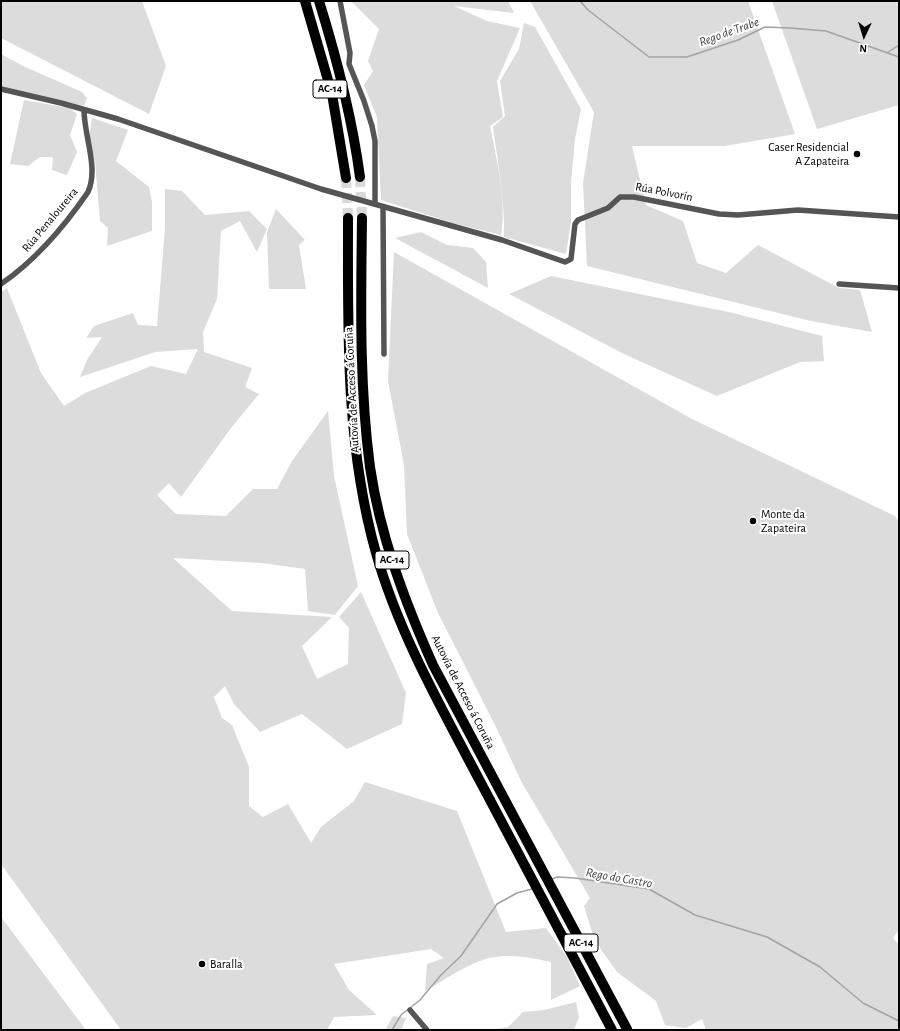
<!DOCTYPE html>
<html>
<head>
<meta charset="utf-8">
<style>
  body { margin:0 }
  #map { position:relative; width:900px; height:1031px; overflow:hidden; background:#fff; font-family:"Alegreya Sans",sans-serif }
  canvas { display:block }
  .frame { position:absolute; inset:0; border:2px solid #000; pointer-events:none }
  .north { position:absolute; left:844px; top:16px; width:40px; height:40px; -webkit-text-stroke:3px #fff; paint-order:stroke; rotate:184deg; font-size:11px; font-weight:700; line-height:16px; text-align:center; color:#000 }
  .north::after { content:''; display:block; margin:auto; width:14px; height:18px; background:#000; clip-path:polygon(50% 0,100% 100%,50% 72%,0 100%) }
</style>
</head>
<body>
<div id="map">
<canvas width="900" height="1031"></canvas>
<div class="frame"></div>
<div class="north">N</div>
</div>
<script>
const ctx = document.querySelector('canvas').getContext('2d');
ctx.lineJoin = 'round';
function paint(path, color) {
  ctx.fillStyle = color;
  ctx.fill(path, 'evenodd');
}
function stroke(path, color, width, dash) {
  ctx.strokeStyle = color;
  ctx.lineWidth = width;
  ctx.lineCap = dash ? 'butt' : 'round';
  ctx.setLineDash(dash || []);
  ctx.stroke(path);
}
function write(font, color, halo, rows, align = 'center') {
  ctx.font = font + ' "Alegreya Sans",sans-serif';
  ctx.lineWidth = 4;
  ctx.setLineDash([]);
  ctx.textBaseline = 'middle';
  ctx.strokeStyle = halo;
  ctx.fillStyle = color;
  for (const [text, x, y, turn = 0] of rows) {
    ctx.save();
    ctx.translate(x, y);
    ctx.rotate((+turn || 0) * Math.PI / 180);
    ctx.textAlign = isNaN(turn) ? turn : align;
    if (halo) ctx.strokeText(text, 0, 0);
    ctx.fillText(text, 0, 0);
    ctx.restore();
  }
}
paint(new Path2D(`
  M1 1H142L166 66 149 114 1 38Z
  M351 1H508L514 13 454 6 487 21 520 28 497 81 503 117 490 126C497 162 507 200 501 235L449 222 381 200 377 117 364 85 373 71 368 61 379 29Z
  M530 1H748L795 134 725 146H632L646 205 683 221 697 263 726 273 758 245 839 288 860 290 872 332 811 321 587 266 583 183 594 112Z
  M772 1H899V105L817 129Z
  M524 23 535 27 581 109 575 139 571 183V222L566 254 504 237C505 200 498 164 493 127L505 116 500 81 519 49Z
  M1 54 23 66 82 92 87 98 84 106 1 87Z
  M24 100 69 108 77 114 70 135 77 152 67 175 52 170 53 157H40L28 166 10 164Z
  M92 118 128 130 116 161 149 187 152 202V231L107 246 108 228 100 221 95 161 89 137Z
  M165 189 182 191 205 215 249 211 267 229 257 252 240 221 221 231 217 299 203 332 204 352 252 368 245 387 259 394 231 428 181 497 169 483 157 495 176 514 226 516 253 489H277L292 461 328 411 334 476 358 586 335 615 308 611 305 569 262 563 173 558 232 611 332 617 302 646 317 679 348 664 349 628 339 617 361 592 406 693 402 724 347 749 302 714 260 732 234 704 225 686 214 697 222 718 232 725 249 767V806L263 817 288 804 311 843 321 827 354 801 365 782 457 811 506 932 546 928 567 957 580 986 551 1000V962C533 958 513 954 495 957 472 960 445 980 425 991L427 964 444 958 431 949 334 964 349 990 377 1015 334 1017 327 1030H121L1 864V292L7 288 41 373 64 406 85 393 151 366 186 374 198 349 155 352 80 377 87 360 102 337 86 338 94 326 133 313 138 325 157 326 165 228Z
  M276 209 305 240 299 245 306 289H269L267 232Z
  M421 232 447 245 473 248 486 262 488 288 395 238Z
  M394 252 692 419 895 516 899 522V930L893 938 899 945V1030H705V1027L702 1019 686 1028 665 1025 656 1001 617 972 602 951 592 932 584 906 590 898 521 781 496 727 438 613 407 534 404 465 388 381Z
  M551 276 733 313 822 336 824 361 800 362 717 396 624 354 509 294Z
  M1 917 86 1030H1Z
  M576 1002 579 1017 574 1030H490L508 1027 523 1012 544 1010Z
  M393 1016 406 1018 401 1030H385Z`), '#dcdcdc');
stroke(new Path2D(`
  M580 1 588 10 649 57H687L738 40 765 27 790 28 826 31 899 57
  M887 53 899 45
  M552 879 557 877 575 878 649 889 695 915 767 937 820 967 863 1003 899 1021
  M392 1030 401 1015 420 1000 441 975 461 956 497 904 517 893 532 889`), '#a3a3a3', 1.5);
stroke(new Path2D(`
  M360 177 362 218
  M346 178 348 218`), '#d9d9d9', 10, [10, 5]);
stroke(new Path2D(`
  M340 1 350 53 349 64 364 101 372 126 375 141V204
  M1 89 61 103 118 119 321 189 502 240 565 262 571 259 575 224 578 220 608 208 620 197H634L719 214 738 215 798 210 899 217
  M383 207 384 354
  M1 284C36 260 64 227 88 192 99 168 84 136 84 110
  M839 284 899 288
  M410 1010 427 1030`), '#555', 5.5);
stroke(new Path2D(`
  M305 1 332 94 346 178
  M319 1C337 59 352 117 360 177
  M348 218C348 331 345 443 376 553 399 634 442 709 481 783 525 865 568 948 612 1030
  M362 218C361 301 359 384 370 467 380 536 405 602 433 665L627 1029`), '#000', 10);
for (const [x, y, r, color] of [
  [857,154,4,"#000"],
  [753,521,4,"#000"],
  [202,964,4,"#000"]
]) {
  const dot = new Path2D();
  dot.arc(x, y, r, 0, 2 * Math.PI);
  ctx.fillStyle = color;
  ctx.fill(dot);
  stroke(dot, '#fff', 1.5);
}
for (const [x, y, w] of [
  [330,89,34],
  [392,560,34],
  [581,943,34]
]) {
  const box = new Path2D();
  box.roundRect(x - w / 2, y - 9, w, 18, 3);
  ctx.fillStyle = '#fff';
  ctx.fill(box);
  stroke(box, '#000', 1);
}
write('bold 11px', '#000', null, [
  ["AC-14",330,89],
  ["AC-14",392,560],
  ["AC-14",581,943]
]);
write('12px', '#000', '#fff', [
  ["Caser Residencial",849,147,"right"],
  ["A Zapateira",849,161,"right"],
  ["Monte da",761,514],
  ["Zapateira",761,528],
  ["Baralla",210,964]
], 'left');
write('12px', '#000', '#fff', [
  ["Rúa Polvorín",664,192,11],
  ["Rúa Penaloureira",50,220,-50],
  ["Autovía de Acceso á Coruña",352,390,-93],
  ["Autovía de Acceso á Coruña",463,692,63]
]);
write('italic 13px', '#444', '#fff', [
  ["Rego de Trabe",729,32,-20],
  ["Rego do Castro",619,878,10]
]);
</script>
</body>
</html>
